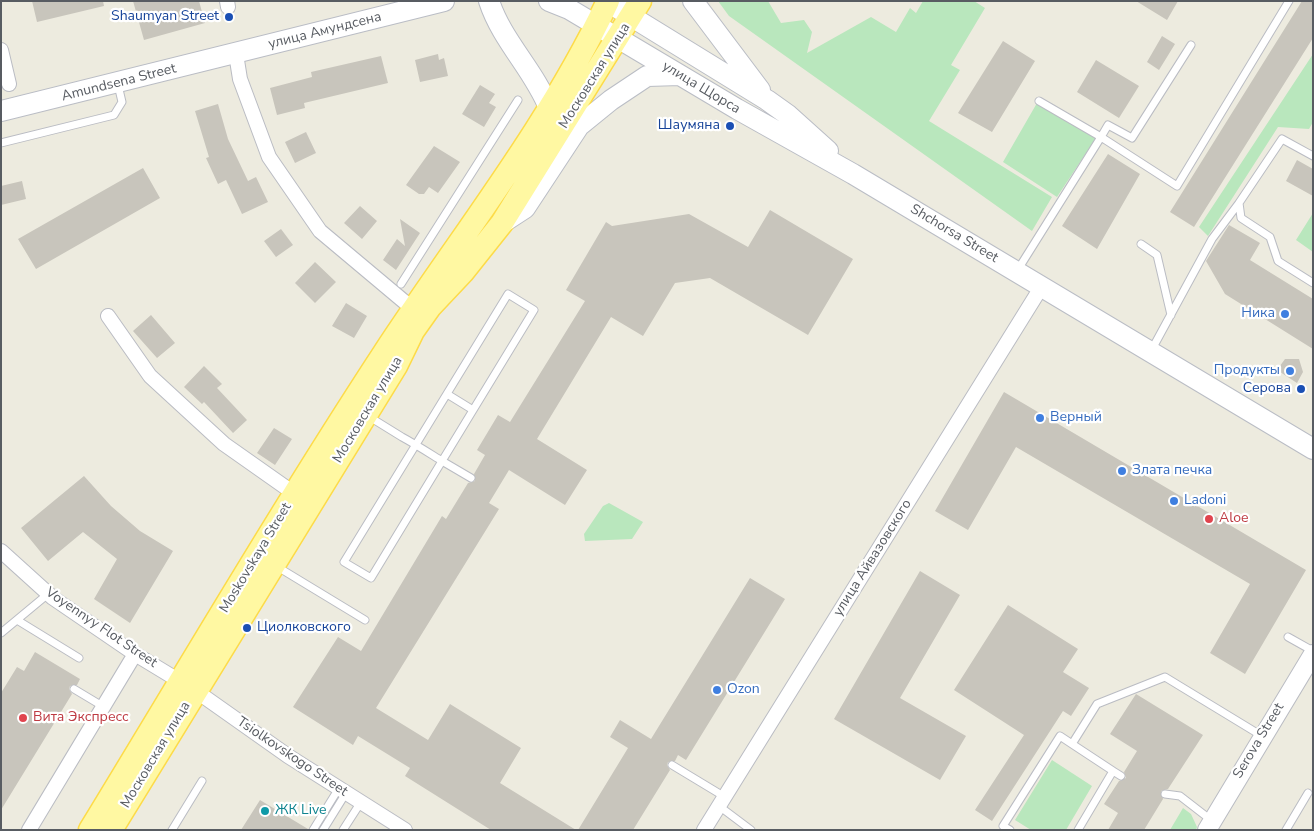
<!DOCTYPE html>
<html>
<head>
<meta charset="utf-8">
<style>
  body { margin:0 }
  #map { position:relative; width:1314px; height:831px; overflow:hidden; background:#edebdf; font-family:"Nunito Sans",sans-serif }
  canvas { display:block }
  .frame { position:absolute; inset:0; border:2px solid #585c62; pointer-events:none }
</style>
</head>
<body>
<div id="map">
<canvas width="1314" height="831"></canvas>
<div class="frame"></div>
</div>
<script>
const ctx = document.querySelector('canvas').getContext('2d');
ctx.lineJoin = 'round';
function paint(path, color) {
  ctx.fillStyle = color;
  ctx.fill(path, 'evenodd');
}
function stroke(path, color, width, dash) {
  ctx.strokeStyle = color;
  ctx.lineWidth = width;
  ctx.lineCap = dash ? 'butt' : 'round';
  ctx.setLineDash(dash || []);
  ctx.stroke(path);
}
function write(font, color, halo, rows, align = 'center') {
  ctx.font = font + ' "Nunito Sans",sans-serif';
  ctx.lineWidth = 4.5;
  ctx.setLineDash([]);
  ctx.textBaseline = 'middle';
  ctx.strokeStyle = halo;
  ctx.fillStyle = color;
  for (const [text, x, y, turn = 0] of rows) {
    ctx.save();
    ctx.translate(x, y);
    ctx.rotate((+turn || 0) * Math.PI / 180);
    ctx.textAlign = isNaN(turn) ? turn : align;
    if (halo) ctx.strokeText(text, 0, 0);
    ctx.fillText(text, 0, 0);
    ctx.restore();
  }
}
paint(new Path2D(`
  M718 1H768L781 23 804 20 812 32 807 53 871 17 896 32 910 8 916 13 923 1H974L985 8 951 65 960 70 929 121 1052 197 1032 231 729 16Z
  M1313 54V122L1309 129 1278 127 1208 236 1199 227Z
  M1037 103 1096 138 1057 197 1003 162Z
  M1313 213V252L1296 240Z
  M609 503 643 522 632 539 585 541 584 534 603 506Z
  M1052 760 1092 786 1066 830H1031L1015 820Z
  M1183 808 1191 814 1197 827 1196 830H1170Z`), '#b9e7bd');
paint(new Path2D(`
  M32 1H103L104 6 37 22Z
  M133 1H199L205 23 144 40Z
  M1136 1H1178L1167 20Z
  M1302 1H1313V38L1194 227 1170 212Z
  M1162 36 1175 44 1159 70 1147 62Z
  M1003 41 1035 61 992 132 958 113Z
  M438 54 439 60 444 58 448 76 420 82 415 60Z
  M381 56 388 83 304 103 305 108 277 115 270 88 312 77 311 72Z
  M1096 60 1139 86 1119 118 1077 92Z
  M480 85 495 94 489 103 496 107 484 127 462 114Z
  M218 104 228 139 248 181 256 177 268 202 242 214 226 180 218 184 206 158 209 157 195 111Z
  M306 132 316 153 295 163 285 142Z
  M434 146 460 162 438 193 429 187 424 194H419L406 185Z
  M1108 154 1140 174 1097 249 1062 226Z
  M1297 160 1313 169V196L1286 181Z
  M143 168 160 198 36 269 18 239Z
  M22 181 26 199 1 205V186Z
  M360 206 377 221 362 239 344 223Z
  M770 210 853 259 808 335 710 278 675 283 643 336 611 317 537 439 587 470 565 505 509 470 489 503 499 509 376 708 428 740 450 704 521 748 500 783 576 830H491L405 776 410 768 358 736 353 745 293 707 338 637 361 651 442 516 446 519 468 483 475 481 474 474 485 455 477 450 498 415 510 422 585 301 566 290 606 222 612 226 689 214 748 247Z
  M400 219 420 233 396 270 383 260 397 239 405 246Z
  M1229 225 1260 243 1250 260 1313 299V349L1225 294 1206 261Z
  M281 229 293 245 276 257 264 241Z
  M315 262 336 282 315 303 295 283Z
  M346 303 367 316 354 338 332 326Z
  M151 315 175 343 157 358 133 331Z
  M1285 359H1299L1303 372 1297 383 1277 370Z
  M204 366 222 384 217 388 247 420 233 433 204 402 202 404 184 387Z
  M1004 392 1306 570 1245 674 1210 653 1250 584 1016 447 968 530 935 511Z
  M274 428 292 439 275 465 257 453Z
  M84 476 111 506 140 531 173 551 130 623 94 599 117 559 83 532 48 561 21 528Z
  M920 571 960 595 900 698 966 736 940 780 834 719Z
  M750 578 785 599 686 760 678 755 675 761 668 762 667 765 670 770 633 830H578L628 748 610 737 620 720 651 739Z
  M1008 605 1078 649 1063 672 1089 688 1071 716 1063 711 992 821 975 810 1024 735 954 690Z
  M35 652 80 679 77 685 70 686 69 689 72 694 1 810V693L17 667 24 671Z
  M1136 694 1203 735 1168 789 1161 791 1163 799 1144 830H1108L1118 813 1104 804 1119 781 1126 778 1124 772 1137 751 1110 734Z
  M260 800 308 829V830H241Z`), '#c8c5bc');
const service = new Path2D(`
  M1039 101 1101 137 1108 125 1132 138 1191 45
  M1 143 114 115 122 102 118 85
  M1313 156 1282 139 1239 203 1241 218 1270 237 1278 261 1313 283
  M1141 244 1157 255 1171 315
  M1017 271 1101 137 1177 186 1289 1
  M401 284 518 100
  M1151 351 1212 239 1239 203
  M447 394 473 410
  M368 416 402 437C415 444 429 453 442 461L371 578 344 562 508 294 534 310 442 461 471 478
  M276 566 365 620
  M17 620 79 658
  M1 633 48 594
  M1288 637 1313 651
  M74 689 104 707
  M1072 744 1113 771
  M672 765 725 797
  M1165 794 1180 796 1211 820
  M719 806 751 830
  M172 830 202 781
  M313 830 339 788
  M323 830 346 793
  M343 830 361 802
  M1010 830 1003 826 1060 736 1072 744 1097 704 1165 677 1262 736
  M1078 830 1113 771 1121 776
  M1286 830 1308 793`);
const minor = new Path2D(`
  M227 1 228 7
  M1 50 9 84
  M236 54 240 79 269 157 320 231 413 309
  M108 316 150 376 224 444 295 494
  M1 551 53 598 135 654 196 691 288 756 405 830
  M29 830 135 654
  M704 830 1042 286`);
const tertiary = new Path2D(`
  M1207 830 1313 654`);
const secondary = new Path2D(`
  M489 1C502 41 534 70 549 108
  M549 1 569 9 737 109 853 174 1313 449
  M606 1 767 100 788 115 828 151
  M693 1 760 90
  M1 111 444 1
  M502 223 525 208 579 126 611 100 647 76 680 75`);
const primary = new Path2D(`
  M90 830C187 671 282 509 384 353 460 237 548 128 608 1
  M111 830 396 366 413 331 430 307 463 272 502 223 640 1`);
stroke(service, '#babcc3', 9);
stroke(minor, '#babcc3', 16);
stroke(tertiary, '#babcc3', 20);
stroke(secondary, '#babdc5', 22);
stroke(primary, '#fddb48', 25);
stroke(service, '#fff', 7);
stroke(minor, '#fff', 14);
stroke(tertiary, '#fff', 18);
stroke(secondary, '#fff', 20);
stroke(primary, '#fff8a2', 22);
for (const [x, y, r, color] of [
  [229,17,5,"#1a4fb4"],
  [730,126,5,"#1a4fb4"],
  [1285,314,5,"#3f7fe0"],
  [1290,371,5,"#3f7fe0"],
  [1301,389,5,"#1a4fb4"],
  [1040,418,5,"#3f7fe0"],
  [1122,471,5,"#3f7fe0"],
  [1174,501,5,"#3f7fe0"],
  [1209,519,5,"#e0444e"],
  [247,628,5,"#1a4fb4"],
  [717,690,5,"#3f7fe0"],
  [23,718,5,"#e0444e"],
  [265,811,5,"#0f9aa8"]
]) {
  const dot = new Path2D();
  dot.arc(x, y, r, 0, 2 * Math.PI);
  ctx.fillStyle = color;
  ctx.fill(dot);
  stroke(dot, '#fff', 2);
}
write('14px', '#164399', '#fff', [
  ["Shaumyan Street",219,17],
  ["Шаумяна",720,126],
  ["Серова",1291,389],
  ["Циолковского",257,628,"left"]
], 'right');
write('14px', '#585c62', '#fff', [
  ["улица Амундсена",325,31,-14],
  ["Московская улица",595,76,-58],
  ["Amundsena Street",119,83,-14],
  ["улица Щорса",701,88,31],
  ["Shchorsa Street",954,234,31],
  ["Московская улица",368,410,-59],
  ["Moskovskaya Street",256,558,-59],
  ["улица Айвазовского",873,558,-58],
  ["Voyennyy Flot Street",101,628,34],
  ["Serova Street",1259,741,-59],
  ["Московская улица",156,755,-59],
  ["Tsiolkovskogo Street",292,757,34]
]);
write('14px', '#366cbe', '#fff', [
  ["Ника",1275,314,"right"],
  ["Продукты",1280,371,"right"],
  ["Верный",1050,418],
  ["Злата печка",1132,471],
  ["Ladoni",1184,501],
  ["Ozon",727,690]
], 'left');
write('14px', '#be3a42', '#fff', [
  ["Aloe",1219,519],
  ["Вита Экспресс",33,718]
], 'left');
write('14px', '#0d838f', '#fff', [
  ["ЖК Live",275,811]
], 'left');
</script>
</body>
</html>
